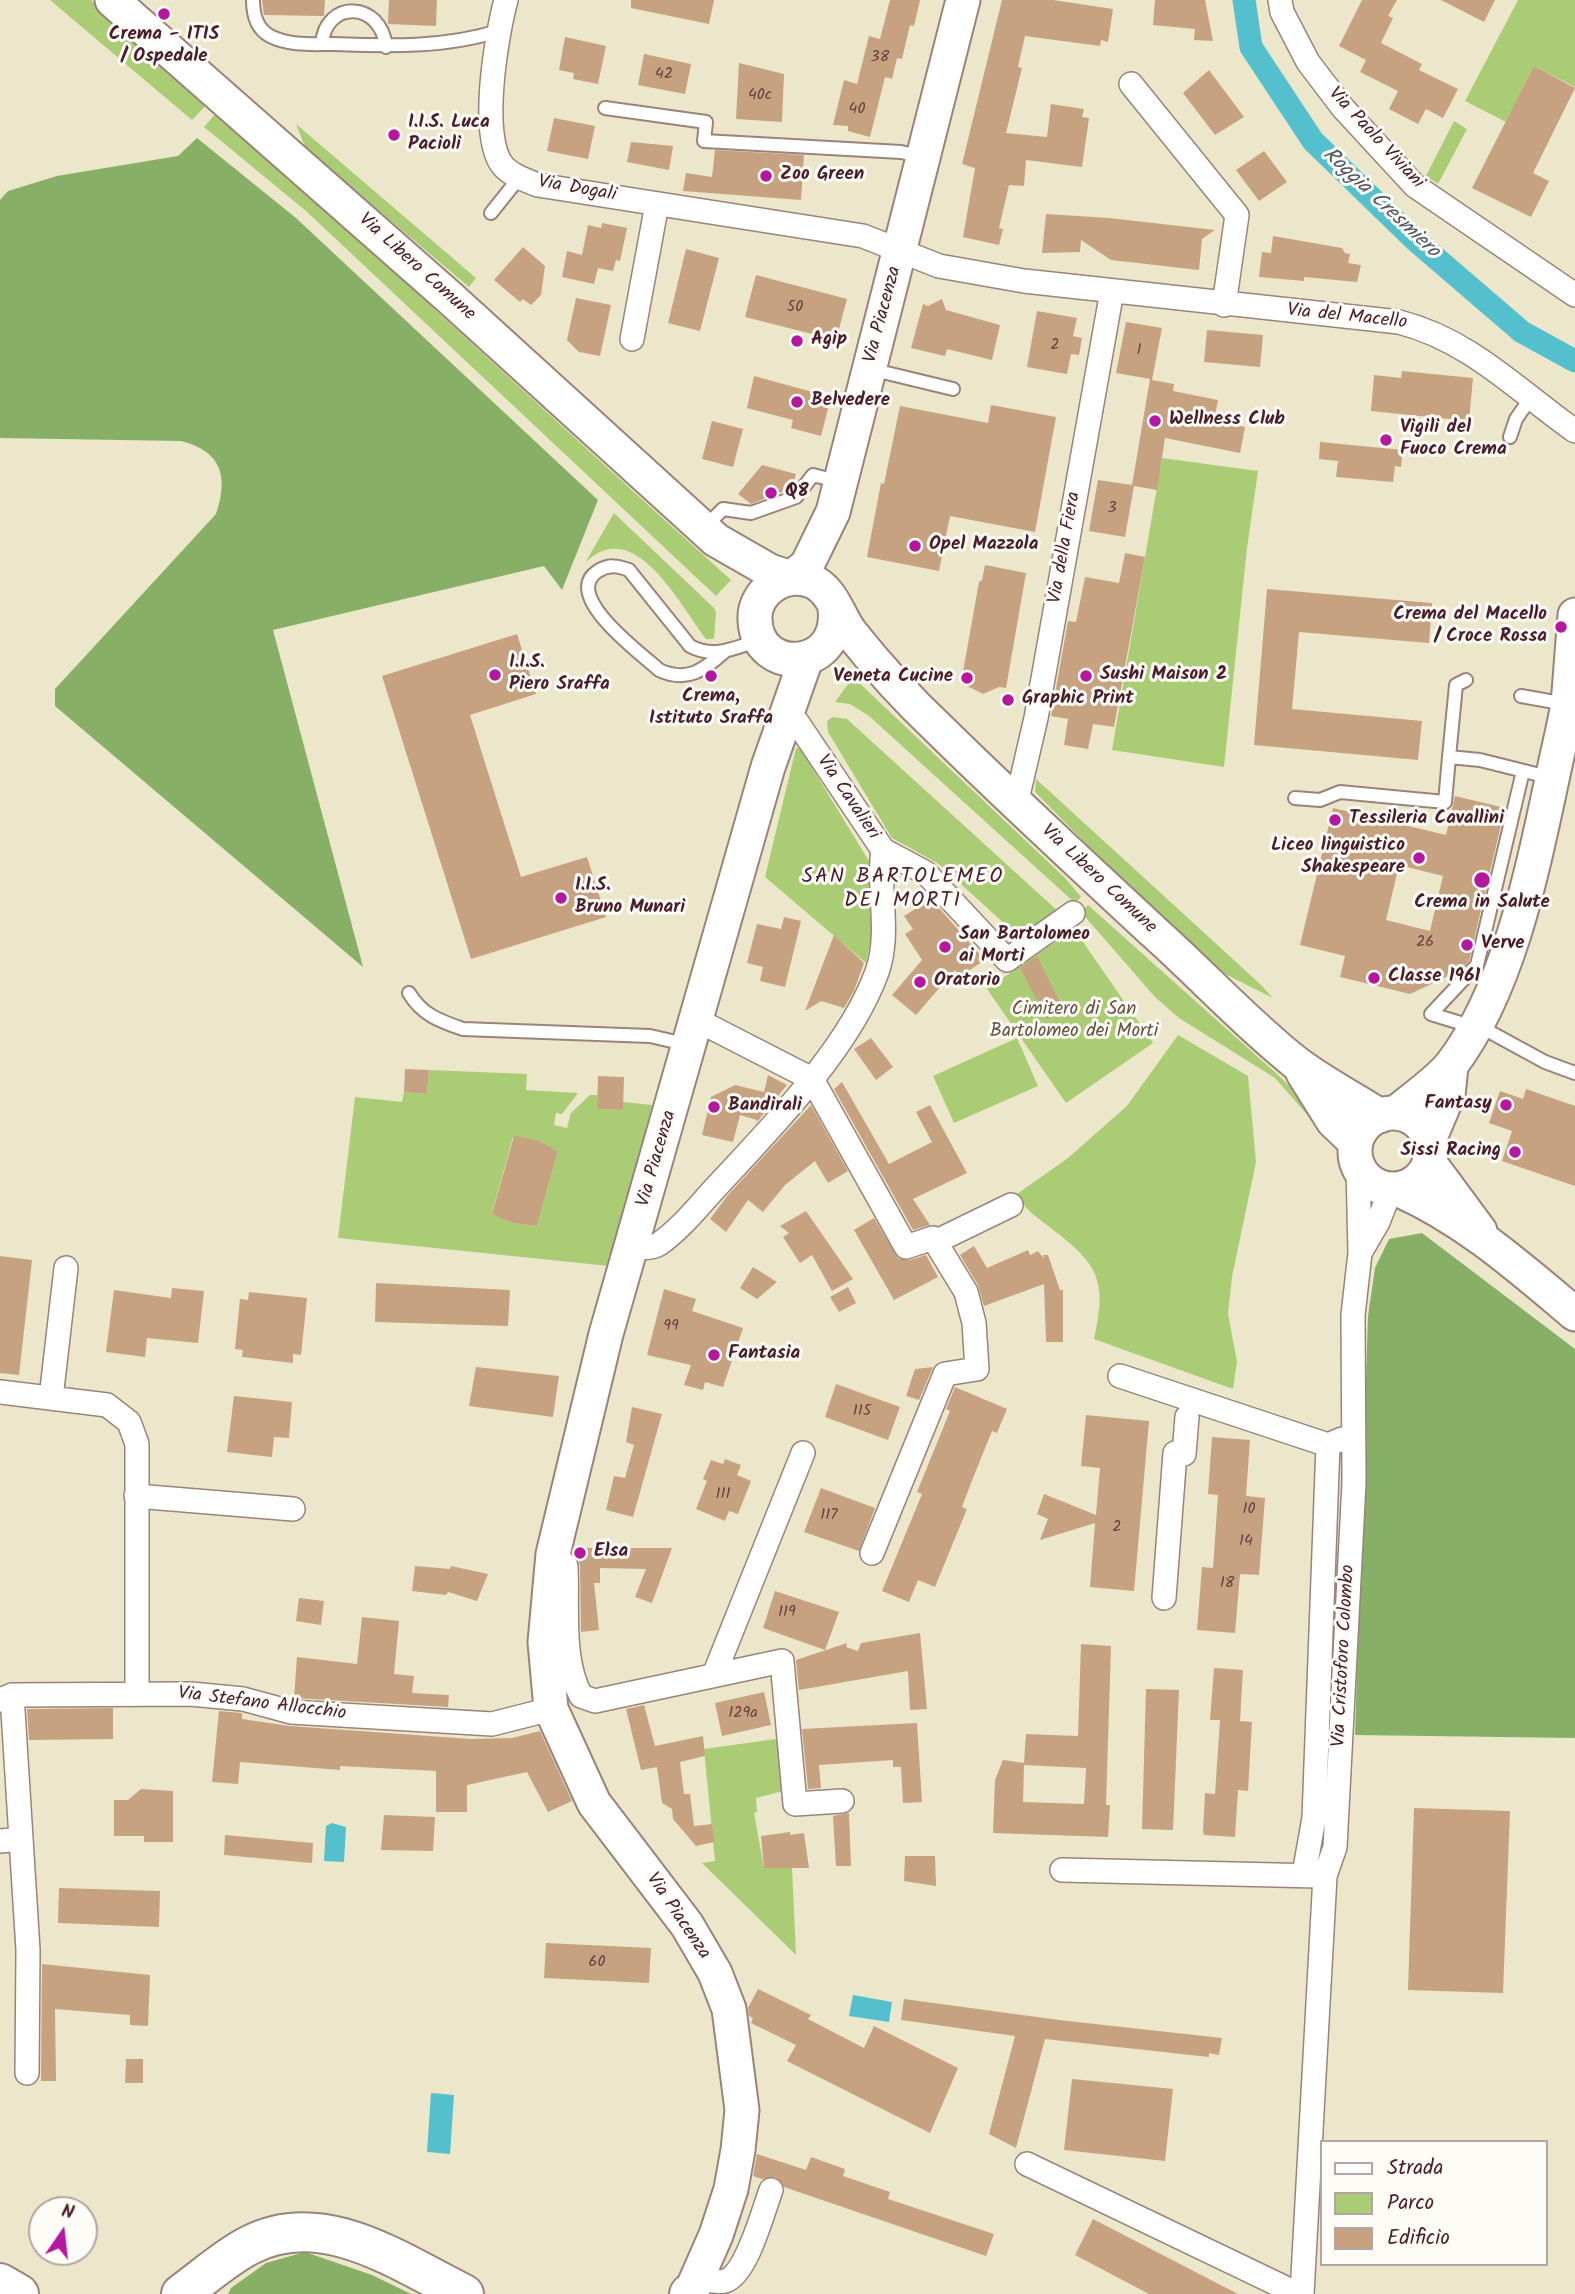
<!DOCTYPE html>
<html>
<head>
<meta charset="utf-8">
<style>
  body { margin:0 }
  #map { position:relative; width:1575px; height:2294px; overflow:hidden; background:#ece7ca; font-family:Kalam,sans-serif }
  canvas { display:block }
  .legend { position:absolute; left:1320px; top:2140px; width:228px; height:126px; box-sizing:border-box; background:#fdfcf7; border:2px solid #b5a4a5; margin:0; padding:9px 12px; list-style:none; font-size:21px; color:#4a1f2b }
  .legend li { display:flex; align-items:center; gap:14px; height:35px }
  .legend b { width:35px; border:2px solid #b5a4a5 }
  .north { position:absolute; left:28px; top:2196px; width:70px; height:70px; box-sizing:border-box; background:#fdfcf7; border:2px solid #b5a4a5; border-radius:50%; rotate:14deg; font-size:19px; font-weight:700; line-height:28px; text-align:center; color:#4a1f2b }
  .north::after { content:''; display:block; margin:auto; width:24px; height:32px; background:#b5179e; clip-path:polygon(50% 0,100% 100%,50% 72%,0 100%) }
</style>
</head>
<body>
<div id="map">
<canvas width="1575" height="2294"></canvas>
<ul class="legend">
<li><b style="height:9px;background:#fff"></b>Strada</li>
<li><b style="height:19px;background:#aacc75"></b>Parco</li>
<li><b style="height:19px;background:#c7a280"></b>Edificio</li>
</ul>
<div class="north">N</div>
</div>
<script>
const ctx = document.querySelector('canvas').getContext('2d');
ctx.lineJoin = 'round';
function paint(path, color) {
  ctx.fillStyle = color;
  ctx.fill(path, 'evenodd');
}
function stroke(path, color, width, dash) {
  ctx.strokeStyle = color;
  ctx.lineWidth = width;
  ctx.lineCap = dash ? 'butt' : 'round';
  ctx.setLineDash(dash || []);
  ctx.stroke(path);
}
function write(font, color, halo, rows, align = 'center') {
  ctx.font = font + ' Kalam,sans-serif';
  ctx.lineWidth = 6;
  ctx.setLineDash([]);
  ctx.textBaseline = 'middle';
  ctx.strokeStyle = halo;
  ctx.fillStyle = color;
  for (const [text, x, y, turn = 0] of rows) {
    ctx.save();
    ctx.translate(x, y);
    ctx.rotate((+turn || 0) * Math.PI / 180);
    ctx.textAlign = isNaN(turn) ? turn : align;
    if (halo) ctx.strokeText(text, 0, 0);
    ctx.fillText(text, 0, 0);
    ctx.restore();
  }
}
paint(new Path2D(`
  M50 0H91L208 103 192 120Z
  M1518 0H1575V87L1534 66 1506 122 1465 101Z
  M217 112C390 266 559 425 731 580L716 596 306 211 204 127Z
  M1454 121 1467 129 1438 184 1426 176Z
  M296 124 476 278 469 287 306 149Z
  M1162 458 1258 471 1247 548 1224 767 1112 750Z
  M614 513 714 608 716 612 714 639H706C680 605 634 514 585 563Z
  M853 677 1065 878 1081 897 1075 903 869 716 850 704 835 702Z
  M833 717 847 719 1060 913 1018 936 939 864 892 838 828 732 827 721Z
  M796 748H800L872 866V934L866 963 765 877Z
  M1036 779 1259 983 1273 998 1225 974 1153 911 1035 792Z
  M1088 905 1278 1075 1325 1121 1317 1126 1275 1078 1179 1018 1155 997 1081 912Z
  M1074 929 1153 1043 1066 1103 987 989Z
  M1178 1035 1248 1076 1256 1162 1232 1277 1228 1314 1237 1362 1233 1389 1094 1339C1109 1276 1095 1262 1047 1225 1034 1215 1024 1209 1017 1194L1068 1158 1127 1106Z
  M1017 1038 1038 1086 954 1123 933 1076Z
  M429 1070 527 1074 526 1090 578 1093 562 1114 556 1113 554 1125 567 1128 571 1113 590 1095H597L598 1109 622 1110 623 1102 652 1105 609 1266 338 1238 355 1097 402 1102 404 1092 427 1094ZM513 1137 538 1140 558 1151 537 1226 513 1223 492 1213Z
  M783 1738 787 1790 756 1798 757 1812 754 1813 764 1868H792L796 1955 702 1863 715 1861 704 1749Z`), '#aacc75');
paint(new Path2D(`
  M197 138 296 218 598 500 562 590 544 566 273 630 363 967 55 706V689L216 514C229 476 221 451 181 441L0 438V200L8 191 57 176 178 156Z
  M1422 1233 1575 1349V1738L1355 1735 1368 1316 1375 1268 1389 1239Z
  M305 2252 372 2275 411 2294H228L231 2288 266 2263Z`), '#87b066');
paint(new Path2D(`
  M332 1823 346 1827 344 1862 324 1861 326 1826Z
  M853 1995 892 2002 889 2022 849 2016Z
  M431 2093 454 2095 450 2154 427 2152Z`), '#54c0ce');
stroke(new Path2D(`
  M1244 0 1251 47 1313 141 1415 240 1522 332 1575 361`), '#54c0ce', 23);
paint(new Path2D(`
  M262 0H325L324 16 264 15Z
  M389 0H437L436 26 388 24Z
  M631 0H714L709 24 631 8Z
  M890 0H920L914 26 910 25 902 59 897 58 892 79 885 77 870 137 848 131V126L833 125 844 80 857 84 869 36 880 39Z
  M1002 0H1053L1113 9 1108 42 1101 40 1100 46 1025 36 1018 67 1022 68 1006 133 1047 137 1051 104 1084 109 1082 117 1089 118 1082 167 1026 160 1024 186 1009 185 999 228 1003 229 999 245 963 237 975 168 962 164Z
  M1155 0H1205L1213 41 1194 40 1195 29 1153 25Z
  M1362 0H1397L1388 16 1393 18 1381 43 1422 64 1419 70 1458 89 1443 118 1426 109 1418 124 1389 109 1398 91 1360 72 1366 60 1339 46Z
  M1441 0H1495L1484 22Z
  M565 37 606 46 598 84 573 79 574 73 559 70Z
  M644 54 691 64 685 94 638 85Z
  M739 63 784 74 782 122 736 119Z
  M1534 66 1575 88 1533 173 1549 181 1531 217 1472 188Z
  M1209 70 1244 117 1215 135 1183 93Z
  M554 118 595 126 588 159 547 151Z
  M631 142 673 146 669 170 627 162Z
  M715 150 804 155 801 200 683 191 686 173 712 177Z
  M1264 151 1287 182 1259 201 1236 170Z
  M1046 214 1109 218 1215 230 1202 239 1199 270 1111 260 1081 240 1080 252 1042 253Z
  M602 223 627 228 620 261 616 260 613 271 598 268 594 284 562 277 567 251 582 255 588 225 601 228Z
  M1273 236 1342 248 1345 253 1350 254 1348 263 1361 265 1357 282 1304 277V281L1259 277 1262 252 1271 253Z
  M523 247 545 266 541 295 531 305 523 299 520 302 494 280Z
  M686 249 719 258 700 331 668 323Z
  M756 275 847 299 836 340 745 317Z
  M576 298 611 305 600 356 579 352 567 340Z
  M942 299 946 310 1000 325 992 360 947 349 945 356 911 348 923 304 928 306Z
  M1037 311 1077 318 1073 336 1082 338 1079 355 1071 354 1067 374 1027 367Z
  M1126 322 1162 328 1152 380 1174 384 1173 391 1218 400 1214 420 1245 427 1240 453 1165 438 1157 490 1134 486 1125 537 1089 531 1098 480 1132 485 1150 379 1116 373Z
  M1207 330 1263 335 1260 367 1204 362Z
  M1402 371 1473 378 1469 421 1371 411 1374 375 1401 378Z
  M754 376 831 397 821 436 791 428 793 420 747 408Z
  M991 405 1056 417 1035 532 950 516 939 571 867 557 881 483 884 484 900 406 988 423Z
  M712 421 743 429 733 467 702 459Z
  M1320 442 1403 450 1401 467 1395 466 1393 482 1336 477 1338 461 1319 459Z
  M762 465 796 474 792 488 751 504 738 494Z
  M1125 553 1145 557 1114 727 1093 724 1088 749 1064 745 1068 719 1051 716 1068 621 1076 622 1085 577 1119 583Z
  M985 565 1026 573 1006 688 999 687 983 694 961 683 979 582 982 580Z
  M1267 589 1432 603 1429 643 1299 632 1292 709 1422 721 1418 760 1254 745Z
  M517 634 536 694 470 715 521 877 587 857 606 917 471 959 382 676Z
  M1455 796 1505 808 1469 961 1461 970 1410 994 1340 977 1345 956 1300 945 1333 808 1446 835ZM1399 865 1443 876 1430 931 1386 920Z
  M931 899 985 960 959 977 955 970 916 1015 892 995 922 960 905 934 913 929 904 916Z
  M784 917 801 921 785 987 760 981 763 967 747 963 757 924 781 929Z
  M834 935 864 963 854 991 844 1008 821 1001 805 1011Z
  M1037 956 1064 1010 1047 1019 1020 968Z
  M871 1038 893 1067 876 1080 854 1049Z
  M405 1069 429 1070 427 1094 404 1092Z
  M768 1075 787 1085 756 1123 757 1120 740 1115 733 1142 702 1135 711 1097 735 1085 764 1092Z
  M598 1076 624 1077 623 1110 597 1109Z
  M842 1082 889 1164 932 1142 916 1112 930 1105 967 1173 913 1199 930 1225 913 1230 834 1089Z
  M1526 1089 1575 1106V1186L1502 1161 1512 1131 1489 1123 1500 1091 1523 1099Z
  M811 1105 848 1171 828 1183 815 1161 785 1185 763 1212 748 1200 726 1232 710 1219 728 1195Z
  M514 1136 538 1140 558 1151 537 1226 513 1223 492 1214Z
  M806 1211 853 1279 832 1291 812 1255 800 1263 783 1237 789 1233 780 1226Z
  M874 1218 898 1258 910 1260 926 1255 938 1277 894 1300 854 1230Z
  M974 1246 987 1268 1028 1250 1030 1255 1038 1251 1044 1259 1043 1255H1048L1060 1290H1063V1342H1046L1044 1284 984 1306 978 1285 960 1255Z
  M0 1256 32 1260 19 1375 0 1373Z
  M753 1267 777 1282 757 1299 740 1288Z
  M376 1283 510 1290 508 1326 375 1322Z
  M848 1287 856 1303 839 1312 830 1297Z
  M172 1288 204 1291 198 1343 147 1338 145 1357 106 1352 114 1290 171 1298Z
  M664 1289 696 1299 692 1311 743 1328 723 1387 705 1382 703 1390 684 1385 691 1365 647 1355Z
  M249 1292 307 1298 301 1355 293 1354V1363L242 1357 243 1350 235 1349 240 1299 248 1300Z
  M476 1367 559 1376 553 1417 469 1406Z
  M933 1367 919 1400 906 1396 915 1369Z
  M836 1384 900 1407 888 1440 825 1417Z
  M955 1387 1007 1409 997 1433 992 1431 971 1483 962 1507 967 1509 935 1587 918 1580 909 1602 882 1591 922 1494 917 1492 950 1411 946 1409Z
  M234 1396 292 1402 289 1438 274 1437 272 1457 227 1452Z
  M632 1407 662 1414 633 1517 606 1510 614 1476 625 1478 634 1445 626 1442Z
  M1086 1415 1149 1421 1134 1591 1090 1587 1095 1523 1040 1540 1048 1519 1037 1514 1044 1494 1096 1515 1100 1468 1081 1466Z
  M1212 1437 1250 1440 1246 1496 1265 1498 1259 1575 1240 1574 1235 1633 1197 1630 1202 1567 1213 1568 1218 1495 1208 1494Z
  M725 1459 741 1465 737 1475 751 1481 738 1514 729 1511 725 1521 696 1509 707 1481 703 1479 711 1460 723 1464Z
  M821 1488 875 1508 859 1551 804 1532Z
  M576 1548H672L652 1603 635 1597 646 1569 600 1568V1583H594L599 1630 581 1632 580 1566Z
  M415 1566 450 1569 451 1566 488 1574 477 1601 448 1592 446 1595 412 1591Z
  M775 1591 839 1612 825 1650 763 1628Z
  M299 1598 324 1601 321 1625 296 1621Z
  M362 1617 399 1621 394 1674 414 1676 412 1693 449 1695 448 1707 294 1698 297 1657 357 1664Z
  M920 1633 927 1709 910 1710 908 1671 799 1690 796 1660 847 1643 846 1647 858 1651 861 1643Z
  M1081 1644 1111 1646 1106 1805H1110L1108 1837 993 1833 995 1780 1003 1760 1024 1763 1026 1734 1078 1736ZM1024 1765 1086 1768 1084 1804 1023 1802Z
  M1214 1668 1243 1670 1240 1721 1252 1722 1248 1791 1238 1790 1235 1837 1204 1835 1203 1831 1205 1793 1215 1794 1220 1720H1210Z
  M1146 1689 1179 1690 1173 1830 1142 1829Z
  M764 1692 771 1725 722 1736 715 1703Z
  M644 1705 655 1746 703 1736 705 1756 680 1762 684 1794H690L694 1826 712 1824 714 1842 696 1846 673 1819 672 1809 662 1803 657 1767 641 1770 626 1709Z
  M113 1708V1739L29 1740 27 1709Z
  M219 1711 242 1713V1719L290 1726 471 1739 512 1738 540 1731 572 1801 548 1812 527 1772 467 1785V1812H436V1771L340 1766V1770L240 1762 238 1784 212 1782Z
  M917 1723 922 1802 903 1803 901 1767H893V1760L819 1765 821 1788 808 1789 802 1729Z
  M141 1789 173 1791V1842H144V1836H114V1800H128Z
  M1414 1808 1510 1811 1503 1993 1408 1990Z
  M849 1813 851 1866H836L833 1816Z
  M384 1815 435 1817 433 1851 381 1850Z
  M790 1832V1835L804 1833 809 1868H764L761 1836Z
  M225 1835 313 1843 312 1863 224 1855Z
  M905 1856H935L936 1886 904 1881Z
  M59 1888 160 1891 159 1927 58 1923Z
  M546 1943 651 1948 649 1983 544 1978Z
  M42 1964 150 1975 148 2026 130 2025V2015L55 2009 56 2081H41Z
  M758 1989 811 2015 808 2019 864 2048 874 2026 958 2068 930 2133 787 2061 796 2045 751 2023 753 2018 749 2016 748 2008Z
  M904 1999 1059 2020 1222 2038 1219 2055 1209 2053V2057L1045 2039 1016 2148 989 2134 1015 2036 901 2020Z
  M126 2059H143V2083H125Z
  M1072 2079 1173 2089 1165 2161 1064 2150Z
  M757 2154 806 2170 811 2157 845 2169 843 2176 890 2192 888 2199 994 2234 986 2256 784 2187 776 2177 762 2179 753 2176Z
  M1093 2219 1238 2294H1149L1075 2255Z`), '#c7a280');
const lane = new Path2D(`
  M253 0C253 14 257 29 270 36 289 46 313 44 333 44 388 46 445 48 498 31
  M322 44C325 0 381 0 386 47
  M605 108 706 122 704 141 901 152 923 157
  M491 213 519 178
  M870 369 953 389
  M1510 437 1516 419 1532 396
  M705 527 723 509 751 513 796 497 813 475 840 482
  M724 652C704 670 687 683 659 670 642 654 560 595 598 571 609 564 618 566 629 570L690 646C714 659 735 648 759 640
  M1521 696 1566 704
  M1449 757 1456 685 1466 680
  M1523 771 1477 965 1431 1014 1490 1032 1545 1062 1575 1073
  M1295 798 1320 800 1340 792 1445 802 1449 757 1480 760 1552 778
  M409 993C422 1015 440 1021 463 1029L650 1036 689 1045`);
const street = new Path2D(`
  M506 0C497 33 478 140 504 167 513 176 525 180 538 185L863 236 939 266 1024 281 1399 322C1470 340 1517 390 1575 431
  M1280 0 1282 12 1308 62 1343 108 1415 186 1575 295
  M1131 84 1237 215 1224 305
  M632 339 657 204
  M786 717 797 722 883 850 926 873 1007 960 1073 913
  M1016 804 1036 718 1112 291
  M697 1020 812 1079 906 1247 933 1238 966 1292 974 1323 977 1369 945 1374 872 1553
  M935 1242 1011 1205
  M633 1246C642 1248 651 1249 659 1244 682 1228 700 1204 719 1184 773 1126 850 1047 877 972 891 933 877 890 883 850
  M1360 1253 1378 1222 1391 1189
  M1120 1376 1328 1445 1342 1439
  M0 1392 107 1405 129 1422 137 1444V1694
  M51 1398 66 1268
  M136 1496 293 1509
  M558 1558 566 1566C568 1607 561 1659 581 1696L595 1701 782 1661 795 1804 842 1801
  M1164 1598 1175 1453 1184 1454 1187 1417
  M714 1675 803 1453
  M12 1695 28 1950 27 2073
  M0 1700 12 1695 191 1694 243 1699 291 1712 492 1724 551 1709
  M0 1841 21 1839
  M1062 1870 1318 1876
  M1304 1874 1314 1818 1328 1445
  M1027 2164 1298 2294
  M698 2279C705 2280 718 2283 725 2281 747 2274 763 2211 771 2190
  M1302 2294 1325 1876 1335 1847 1354 1483 1353 1315 1360 1253 1358 1166`);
const secondary = new Path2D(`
  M112 0 449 297 716 540 770 571 791 578
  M791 578 807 565 833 512 963 0
  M835 609C842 672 757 676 755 620 754 606 762 592 774 585 785 577 801 576 814 582 833 592 839 617 851 633 878 667 908 700 940 730 1010 799 1083 866 1155 933 1202 975 1246 1023 1295 1062 1321 1082 1352 1098 1380 1116
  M1303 1073 1333 1121 1356 1143
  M1396 1113C1413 1098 1438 1082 1452 1064 1517 978 1538 838 1562 734L1568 705 1575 615
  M1355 1151a38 38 0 1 1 76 0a38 38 0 1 1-76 0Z
  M1429 1140 1448 1095 1451 1066
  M1429 1162 1480 1231
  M1397 1189C1465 1219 1518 1266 1575 1314
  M690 2294 716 2235 731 2189 738 2150 742 2110 729 2009 715 1973 687 1925 594 1803 551 1709 545 1642 553 1554 606 1334 768 767 806 659`);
const highway = new Path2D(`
  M0 2283 19 2294
  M181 2294C203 2278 226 2257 250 2245 323 2207 399 2262 464 2294
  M689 2294 690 2293`);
stroke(lane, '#9b837a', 16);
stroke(street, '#9b837a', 26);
stroke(secondary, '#9b837a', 37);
stroke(highway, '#9b837a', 42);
stroke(lane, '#fff', 12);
stroke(street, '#fff', 23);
stroke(secondary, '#fff', 33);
stroke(highway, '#fff', 38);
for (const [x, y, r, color] of [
  [164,14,7,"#b5179e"],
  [394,135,7,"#b5179e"],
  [766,176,7,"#b5179e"],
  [797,341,7,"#b5179e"],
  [797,402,7,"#b5179e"],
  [1155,421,7,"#b5179e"],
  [1386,440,7,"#b5179e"],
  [771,493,7,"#b5179e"],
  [915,546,7,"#b5179e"],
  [1561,627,7,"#b5179e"],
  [495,675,7,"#b5179e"],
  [711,676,7,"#b5179e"],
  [1086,676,7,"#b5179e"],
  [967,678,7,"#b5179e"],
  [1008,700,7,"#b5179e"],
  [1335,820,7,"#b5179e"],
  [1419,858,7,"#b5179e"],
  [1482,880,9,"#b5179e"],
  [561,898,7,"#b5179e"],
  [1467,945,7,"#b5179e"],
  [945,947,7,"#b5179e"],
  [1374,978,7,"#b5179e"],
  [920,982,7,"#b5179e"],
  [1506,1105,7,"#b5179e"],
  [714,1107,7,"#b5179e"],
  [1515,1152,7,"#b5179e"],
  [714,1355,7,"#b5179e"],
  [580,1553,7,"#b5179e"]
]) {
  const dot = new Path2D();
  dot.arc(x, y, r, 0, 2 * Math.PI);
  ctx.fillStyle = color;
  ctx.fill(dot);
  stroke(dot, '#fdfcf7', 2.5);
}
write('16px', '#694040', null, [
  ["38",880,58],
  ["42",664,75],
  ["40c",760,96],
  ["40",857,110],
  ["50",795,308],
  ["2",1055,346],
  ["1",1139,351],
  ["3",1112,509],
  ["26",1425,943],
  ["99",671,1327],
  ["115",862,1412],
  ["111",723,1495],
  ["10",1249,1510],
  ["117",829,1516],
  ["2",1117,1528],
  ["14",1246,1542],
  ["18",1227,1584],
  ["119",787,1613],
  ["129a",743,1714],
  ["60",597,1963]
]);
write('bold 19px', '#4a1f2b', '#fdfcf7', [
  ["Crema - ITIS",164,36,"center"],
  ["/ Ospedale",164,58,"center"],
  ["I.I.S. Luca",408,124],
  ["Pacioli",408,146],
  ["Zoo Green",780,176],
  ["Agip",811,341],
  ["Belvedere",811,402],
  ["Wellness Club",1169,421],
  ["Vigili del",1400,429],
  ["Fuoco Crema",1400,451],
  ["Q8",785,493],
  ["Opel Mazzola",929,546],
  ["Crema del Macello",1547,616,"right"],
  ["/ Croce Rossa",1547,638,"right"],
  ["I.I.S.",509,664],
  ["Piero Sraffa",509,686],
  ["Sushi Maison 2",1100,676],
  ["Veneta Cucine",953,678,"right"],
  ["Crema,",711,698,"center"],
  ["Istituto Sraffa",711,720,"center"],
  ["Graphic Print",1022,700],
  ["Tessileria Cavallini",1349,820],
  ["Liceo linguistico",1405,847,"right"],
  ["Shakespeare",1405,869,"right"],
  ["I.I.S.",575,887],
  ["Bruno Munari",575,909],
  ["Crema in Salute",1482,904,"center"],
  ["San Bartolomeo",959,936],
  ["ai Morti",959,958],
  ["Verve",1481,945],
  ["Classe 1961",1388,978],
  ["Oratorio",934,982],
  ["Fantasy",1492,1105,"right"],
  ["Bandirali",728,1107],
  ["Sissi Racing",1501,1152,"right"],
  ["Fantasia",728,1355],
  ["Elsa",594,1553]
], 'left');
write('19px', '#4a1f2b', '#fdfcf7', [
  ["Via Paolo Viviani",1375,139,47],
  ["Via Dogali",577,190,10],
  ["Via Libero Comune",416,268,42],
  ["Via Piacenza",884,315,-75],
  ["Via del Macello",1347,318,6],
  ["Via della Fiera",1066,548,-80],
  ["Via Cavalieri",847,798,56],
  ["Via Libero Comune",1098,880,43],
  ["Via Piacenza",658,1159,-74],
  ["Via Cristoforo Colombo",1345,1656,-87],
  ["Via Stefano Allocchio",262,1705,7],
  ["Via Piacenza",677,1917,56]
]);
write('19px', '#675341', '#fdfcf7', [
  ["Cimitero di San",1074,1011],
  ["Bartolomeo dei Morti",1074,1033]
]);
write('italic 21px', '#4e5764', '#fdfcf7', [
  ["Roggia Cresmiero",1380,204,43]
]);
ctx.letterSpacing = '2px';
write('21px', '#4a1f2b', '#fdfcf7', [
  ["SAN BARTOLEMEO",903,878],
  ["DEI MORTI",903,902]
]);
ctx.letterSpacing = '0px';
</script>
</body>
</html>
